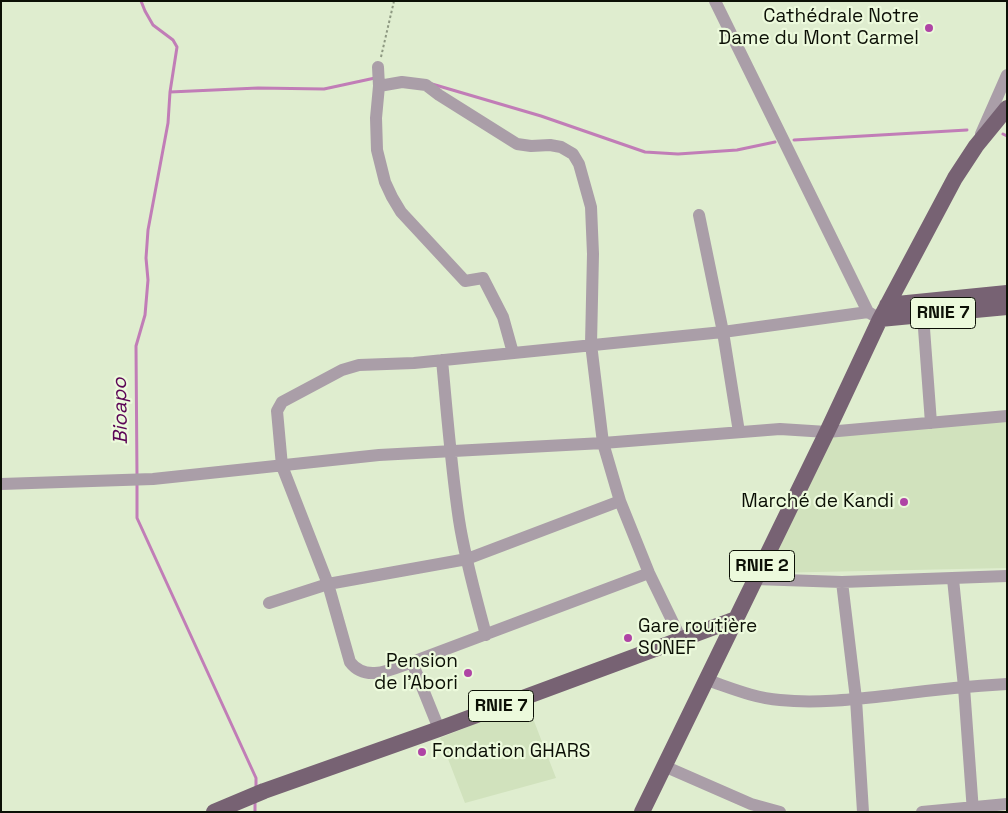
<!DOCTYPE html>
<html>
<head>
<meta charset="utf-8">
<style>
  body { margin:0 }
  #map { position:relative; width:1008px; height:813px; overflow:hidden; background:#dfedcf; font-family:"Space Grotesk",sans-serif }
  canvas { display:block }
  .frame { position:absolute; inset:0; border:2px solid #0c1006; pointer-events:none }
</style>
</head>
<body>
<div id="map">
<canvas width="1008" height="813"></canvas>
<div class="frame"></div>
</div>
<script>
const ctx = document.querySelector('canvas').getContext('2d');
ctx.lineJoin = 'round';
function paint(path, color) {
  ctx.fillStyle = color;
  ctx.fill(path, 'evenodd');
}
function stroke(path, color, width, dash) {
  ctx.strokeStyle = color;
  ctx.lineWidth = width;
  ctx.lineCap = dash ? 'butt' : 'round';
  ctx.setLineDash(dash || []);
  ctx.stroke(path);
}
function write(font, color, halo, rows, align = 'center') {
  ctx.font = font + ' "Space Grotesk",sans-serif';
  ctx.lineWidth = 4.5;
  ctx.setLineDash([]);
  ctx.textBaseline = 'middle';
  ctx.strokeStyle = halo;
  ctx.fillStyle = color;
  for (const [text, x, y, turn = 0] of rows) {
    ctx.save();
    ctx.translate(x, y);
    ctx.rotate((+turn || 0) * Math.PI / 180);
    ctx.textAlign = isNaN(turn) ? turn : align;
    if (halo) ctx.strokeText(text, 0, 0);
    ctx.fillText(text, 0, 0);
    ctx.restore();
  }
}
paint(new Path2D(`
  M1007 421V568L768 573 831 437Z
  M527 703 556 778 465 803 440 738Z`), '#d1e2bd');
stroke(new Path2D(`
  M432 84 541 116 645 152 678 154 737 150 775 142
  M170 92 258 88 324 89 375 78
  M1003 134 1007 136
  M794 140 967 130
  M137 477 136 346 145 315 148 280 146 258 148 230 168 123 170 92 177 47 173 40 153 25 145 11 141 1
  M137 483V518L256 778V789
  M255 812V800`), '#c17db7', 3);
stroke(new Path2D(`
  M381 57 394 1`), '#8d9881', 2, [2.5, 2.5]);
stroke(new Path2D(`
  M715 1 868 312
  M378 67 379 86 376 118 377 150 385 182 392 197 401 212 465 281 483 278 503 317 513 353
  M379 86 402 82 426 85 439 95 517 144 531 146 550 145 561 147 573 154 579 164 591 207 593 254 591 344 603 443 620 501 649 573 681 639
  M981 134 1007 75
  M699 215 723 332 739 432
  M923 315 931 423
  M442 360C447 413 451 467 459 520 465 559 476 597 486 635
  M1 484 153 479 379 455 603 443 780 429 827 432 1007 416
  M649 573 412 662C392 669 366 683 350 662L328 584 282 466 277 411 282 402 342 370 359 365 414 363 723 332 868 312 880 319
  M755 579 842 582 1007 576
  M953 579 964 687 973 812
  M842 582 856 699 863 812
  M269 603 328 584 467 559 620 501
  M412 662 439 729
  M707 680C731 688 754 698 780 700 817 704 856 699 893 695 931 690 969 686 1007 684
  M664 766 751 804 780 812
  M922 812 1007 804`), '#aa9ea8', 12);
stroke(new Path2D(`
  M887 305 1007 293
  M880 319 1007 307
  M214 812 264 791 439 729 736 619
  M642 812 827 432 880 319 955 178 976 146 1007 108`), '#776273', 16);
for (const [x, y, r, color] of [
  [929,28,5,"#af44a5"],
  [904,502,5,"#af44a5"],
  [628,638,5,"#af44a5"],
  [468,673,5,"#af44a5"],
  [422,752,5,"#af44a5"]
]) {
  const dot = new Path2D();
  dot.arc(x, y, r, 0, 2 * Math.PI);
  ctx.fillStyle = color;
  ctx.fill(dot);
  stroke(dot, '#ecfadc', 2);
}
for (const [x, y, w] of [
  [943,313,65],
  [762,566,65],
  [501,706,65]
]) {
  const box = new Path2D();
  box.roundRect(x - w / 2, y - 15.5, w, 31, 4);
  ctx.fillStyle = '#ecfadc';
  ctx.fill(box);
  stroke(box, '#0c1006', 1);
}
write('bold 18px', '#0c1006', null, [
  ["RNIE 7",943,313],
  ["RNIE 2",762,566],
  ["RNIE 7",501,706]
]);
write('19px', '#0c1006', '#ecfadc', [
  ["Cathédrale Notre",919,17],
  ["Dame du Mont Carmel",919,39],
  ["Marché de Kandi",894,502],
  ["Gare routière",638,627,"left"],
  ["SONEF",638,649,"left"],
  ["Pension",458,662],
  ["de l'Abori",458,684],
  ["Fondation GHARS",432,752,"left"]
], 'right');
write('italic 20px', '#5c0556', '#ecfadc', [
  ["Bioapo",121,411,-91]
]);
</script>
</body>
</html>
